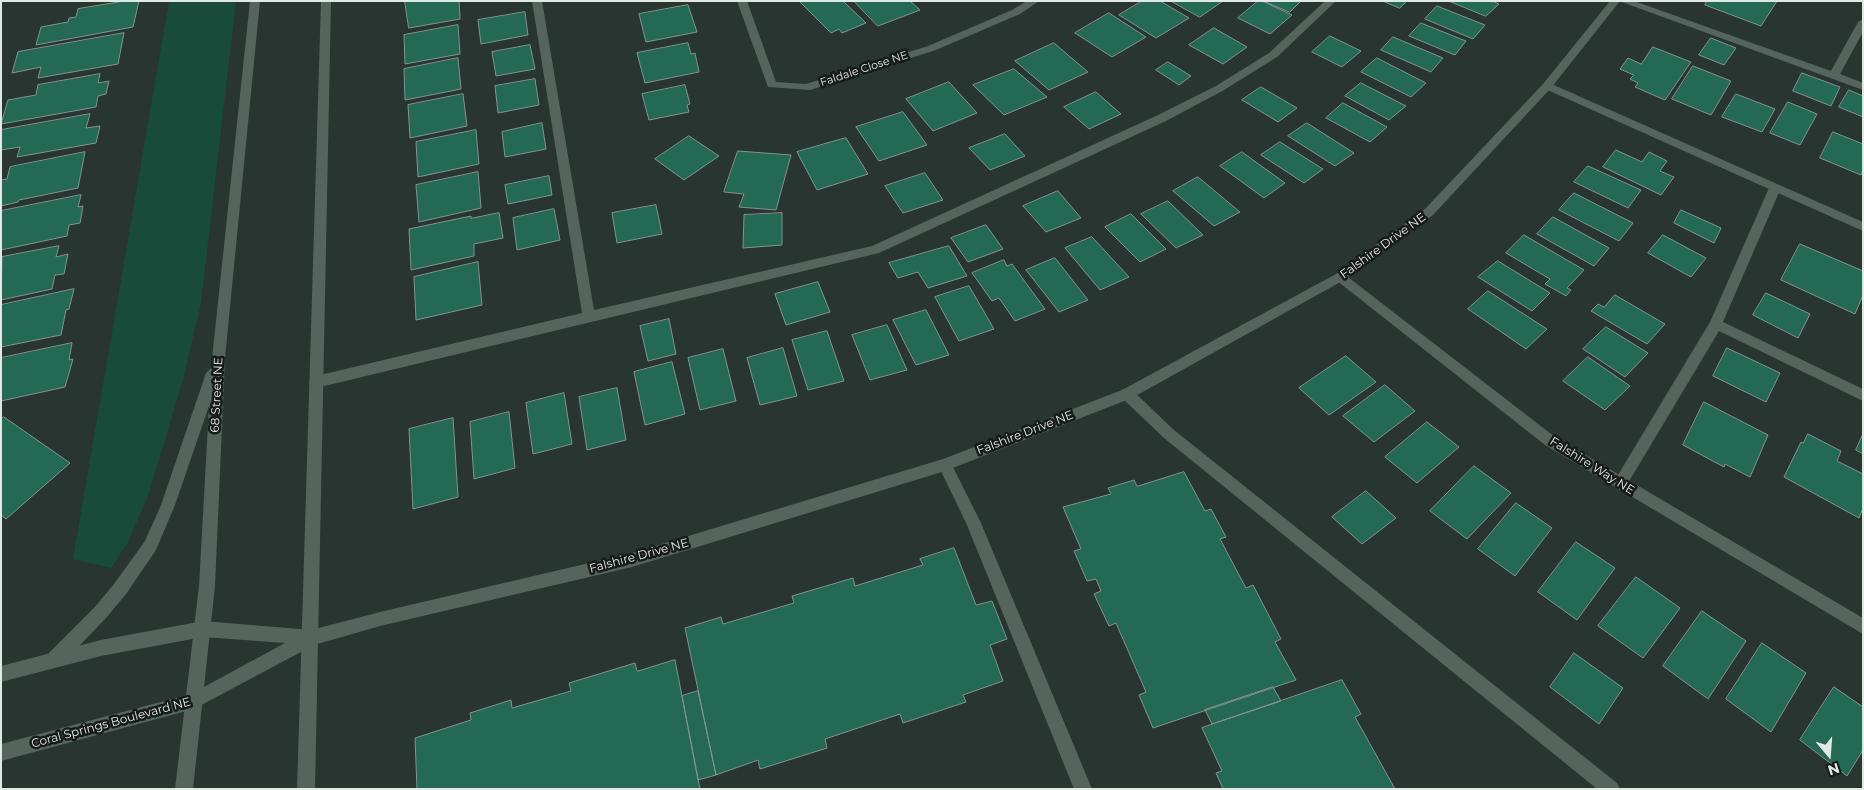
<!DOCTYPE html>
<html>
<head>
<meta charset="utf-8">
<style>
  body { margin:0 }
  #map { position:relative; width:1864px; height:790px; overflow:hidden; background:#283530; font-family:Montserrat,sans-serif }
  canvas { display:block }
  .frame { position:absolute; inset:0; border:2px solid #e1e9e5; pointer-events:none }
  .north { position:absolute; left:1804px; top:730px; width:50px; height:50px; -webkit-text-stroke:4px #161b19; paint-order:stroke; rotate:162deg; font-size:14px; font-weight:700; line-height:20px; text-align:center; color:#e1e9e5 }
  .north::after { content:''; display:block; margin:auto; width:18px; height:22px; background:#e1e9e5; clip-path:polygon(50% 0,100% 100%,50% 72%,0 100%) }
</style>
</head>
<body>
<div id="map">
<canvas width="1864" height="790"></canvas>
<div class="frame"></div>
<div class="north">N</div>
</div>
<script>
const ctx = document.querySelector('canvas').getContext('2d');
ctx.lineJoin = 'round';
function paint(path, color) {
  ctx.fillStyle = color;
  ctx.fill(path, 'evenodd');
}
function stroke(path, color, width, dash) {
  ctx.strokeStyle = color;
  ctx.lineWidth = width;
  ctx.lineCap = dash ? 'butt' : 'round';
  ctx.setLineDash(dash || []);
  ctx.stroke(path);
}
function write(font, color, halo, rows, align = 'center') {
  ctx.font = font + ' Montserrat,sans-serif';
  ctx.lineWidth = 5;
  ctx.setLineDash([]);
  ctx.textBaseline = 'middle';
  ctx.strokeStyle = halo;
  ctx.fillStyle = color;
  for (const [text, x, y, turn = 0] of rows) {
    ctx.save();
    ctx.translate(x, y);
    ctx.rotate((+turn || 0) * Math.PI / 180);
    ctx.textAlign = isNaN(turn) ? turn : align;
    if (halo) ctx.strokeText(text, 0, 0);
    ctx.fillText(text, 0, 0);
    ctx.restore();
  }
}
paint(new Path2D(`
  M169 1H236L201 303 183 380 148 496 128 542 111 568 73 559Z`), '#194b3b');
const building = new Path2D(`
  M125 1H139L133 27 36 45 41 27 68 22 69 18 76 17 78 9Z
  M405 1H459L460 19 409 28Z
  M802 1H843L866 23 842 33 839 29 831 33 800 2Z
  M854 1H910L920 10 878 26Z
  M1142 1H1160L1189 18 1156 38 1119 15Z
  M1171 1H1223L1200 17Z
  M1258 1H1262L1292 15 1270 34 1238 18Z
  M1264 1H1301L1290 12Z
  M1383 1H1407L1400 8Z
  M1449 1H1492L1499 4 1486 16Z
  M1707 1H1777L1761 26 1705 5Z
  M688 5 697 32 646 42 639 14Z
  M1437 6 1485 25 1473 39 1425 19Z
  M525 12 528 35 481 44 478 20Z
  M1109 13 1146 37 1112 57 1075 33Z
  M1421 23 1466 41 1455 55 1409 36Z
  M458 25 460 54 405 64 404 35Z
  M1214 28 1247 47 1223 64 1189 45Z
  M124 33 118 64 38 78 41 67 12 73 18 52Z
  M1330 36 1361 51 1342 67 1312 52Z
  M1393 37 1443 58 1431 72 1381 50Z
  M1711 38 1736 48 1724 65 1699 55Z
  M688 43 691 54 695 53 699 72 645 83 637 53Z
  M1054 43 1088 72 1049 90 1015 61Z
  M530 45 535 69 496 76 492 52Z
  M1653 47 1691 62 1665 100 1635 87 1638 83 1630 79 1634 75 1620 69 1628 58 1641 64Z
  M458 58 461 89 405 100 404 69Z
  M1377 58 1426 83 1411 97 1361 72Z
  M1168 62 1191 76 1179 85 1156 70Z
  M1693 66 1731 81 1711 115 1672 99Z
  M1014 69 1047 97 1004 115 973 85Z
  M1802 73 1840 87 1831 106 1793 91Z
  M100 74 98 83 109 81 106 94 98 96 96 107 1 124 8 100 36 95 38 85Z
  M535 79 539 105 498 113 495 86Z
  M949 82 977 113 933 131 906 99Z
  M1361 83 1406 106 1389 120 1345 96Z
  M685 85 690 104 687 105 689 112 649 120 642 94Z
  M1261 87 1297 108 1278 122 1242 100Z
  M1849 90 1863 96V117L1839 107Z
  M1096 92 1121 114 1089 129 1064 107Z
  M463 94 467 126 410 138 408 105Z
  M1736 94 1775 109 1762 132 1722 117Z
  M1788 102 1817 114 1800 145 1770 133Z
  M1343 103 1387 127 1370 142 1326 118Z
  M903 112 927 145 879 161 856 127Z
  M90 114 86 128 100 126 96 143 17 157 20 147 1 150V130Z
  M542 123 546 149 505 157 502 132Z
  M1307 123 1354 153 1335 166 1288 136Z
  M476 130 479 164 418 177 416 142Z
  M1833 132 1863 144V171L1861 175 1820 158Z
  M1005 134 1025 156 990 170 969 148Z
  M689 136 719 156 684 180 655 159Z
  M846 138 868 174 817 190 797 152Z
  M1280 142 1323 169 1304 183 1261 155Z
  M1616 150 1642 162 1649 152 1667 161 1660 171 1674 177 1661 195 1603 167Z
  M738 151 791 155 776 210 739 207 744 194 724 192Z
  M85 152 78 188 19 200 18 202 1 206V180L7 179 10 167Z
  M1242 152 1285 183 1264 198 1220 166Z
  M1588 166 1641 190 1628 208 1574 182Z
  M478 172 481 208 419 222 416 185Z
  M925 173 943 200 903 213 885 186Z
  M549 176 552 195 508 204 505 185Z
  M1198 177 1240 212 1214 226 1173 191Z
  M1058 191 1081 218 1046 232 1023 206Z
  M1574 193 1633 223 1619 241 1559 210Z
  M81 195 78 207 83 206 80 223 69 225 67 236 1 250V211Z
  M1168 201 1203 235 1176 248 1141 214Z
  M656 205 662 234 617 243 612 213Z
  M554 209 560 240 517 250 513 218Z
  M1681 210 1721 228 1714 243 1674 223Z
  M499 213 503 238 474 244V256L411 270 409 229 471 216V218Z
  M782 213V245L743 248 744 215Z
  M1131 214 1166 249 1140 262 1105 227Z
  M1553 217 1609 248 1594 266 1537 234Z
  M986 225 1003 249 968 262 951 238Z
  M1524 235 1584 270 1567 288 1571 290 1566 296 1545 284 1550 279 1506 253Z
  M1663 235 1706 258 1691 277 1648 253Z
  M1092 237 1129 277 1100 290 1065 248Z
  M1800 244 1863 271V295L1855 314 1781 280Z
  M59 246 56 257 68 254 64 274 55 275 52 289 1 300 2 257Z
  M949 246 967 276 928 288 918 272 898 278 889 263Z
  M1055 258 1088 300 1059 312 1026 270Z
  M1004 260 1007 266 1012 264 1045 309 1015 321 999 298 992 301 972 273Z
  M1498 261 1550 293 1532 311 1478 277Z
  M478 262 482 305 416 320 414 277Z
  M818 282 830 312 786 325 775 294Z
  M969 286 994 329 959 341 935 297Z
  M74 289 69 309 66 310 61 335 1 347V305Z
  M1488 291 1547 329 1526 349 1468 309Z
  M1766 293 1810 314 1798 338 1753 315Z
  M1615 295 1665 324 1647 344 1591 311 1598 304 1604 307Z
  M926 310 949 355 916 365 893 320Z
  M669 319 676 354 648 361 640 326Z
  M887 325 907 370 870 380 852 335Z
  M1606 327 1648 353 1625 377 1583 349Z
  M827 331 844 381 808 390 792 340Z
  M72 343 69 360 73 359 65 387 1 401V358Z
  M783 348 797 396 760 405 747 358Z
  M1727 348 1780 373 1766 402 1713 376Z
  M723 349 736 401 700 410 688 358Z
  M1346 356 1376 382 1329 415 1299 388Z
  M1588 357 1630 386 1605 410 1563 381Z
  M672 362 685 414 645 425 634 372Z
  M1385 385 1415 411 1374 442 1343 416Z
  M617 388 626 440 587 450 579 397Z
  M564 393 572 444 533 454 526 403Z
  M1704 402 1768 435 1750 477 1725 464 1724 467 1683 445Z
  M509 412 515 468 474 479 470 422Z
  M4 417 70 463 6 519 1 515V419Z
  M453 418 458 497 413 509 409 429Z
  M1427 422 1459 447 1417 483 1385 457Z
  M1808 434 1841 451 1837 461 1863 474V508L1859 518 1784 477 1801 442 1803 443Z
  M1863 434V454L1856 450Z
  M1474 466 1511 493 1467 539 1430 511Z
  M1184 472 1205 511 1211 509 1226 537 1220 539 1246 588 1253 585 1281 639 1275 642 1296 680 1153 728 1139 695 1146 692 1116 623 1109 626 1094 594 1101 591 1096 579 1087 581 1074 551 1081 549 1063 507 1111 494 1108 488 1134 480 1137 486Z
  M1366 491 1396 518 1362 544 1332 517Z
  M1516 503 1552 528 1515 576 1478 549Z
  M1576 542 1615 568 1577 620 1538 592Z
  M954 548 976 605 992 601 1007 639 990 645 1003 681 963 695 966 702 903 723 900 714 825 739 827 748 760 769 758 760 716 775 685 628 721 617 723 624 794 603 792 596 853 578 855 586 923 565 920 559Z
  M1636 577 1680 608 1643 658 1598 626Z
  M1702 611 1746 641 1708 699 1663 666Z
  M1762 643 1806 673 1771 732 1726 699Z
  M1574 653 1623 688 1599 724 1550 687Z
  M675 660 700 789H417L415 738 471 720 470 713 511 700 512 708 571 691 569 683 635 663 637 671Z
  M1342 680 1361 714 1355 717 1395 789H1223L1216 773 1222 771 1202 728Z
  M1273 687 1281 701 1212 724 1205 710Z
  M1834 687 1863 707V750L1847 776 1800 740Z
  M698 691 716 775 698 780 682 696Z`);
paint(building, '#246953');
stroke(building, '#84938d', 1);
paint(new Path2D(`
  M532 1H542L594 310 872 246 1158 115 1216 86 1269 53 1325 1H1336L1277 57 1224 90 1166 121 879 253 316 388 311 386 309 382 311 378 316 376 582 313Z
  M1619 1H1634L1831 71 1858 22 1863 19V32L1840 74 1863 83V90Z
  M1775 184 1781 188 1723 322 1863 389V401L1719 331 1625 488 1620 490 1615 488 1613 484 1615 480 1710 322 1769 188Z
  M1127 388 1132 390 1174 430 1617 783 1620 789H1597L1164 438 1122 398 1120 394 1122 390Z
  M945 459 950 461 981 523 1092 789H1074L967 525 938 465 940 461Z`), '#56645e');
paint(new Path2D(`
  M737 1H747L776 82 806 84 928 46 1012 10 1027 1H1039L1020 14 936 50 810 90 768 87Z
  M1547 82 1863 222V231L1543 88 1542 86 1543 84Z
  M1340 272 1344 274 1555 437 1863 618V634L1545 445 1336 280 1334 277 1336 274Z`), '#56645e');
paint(new Path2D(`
  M1610 1H1620L1551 88 1433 215 1344 280 1132 398 945 471 632 567 380 626 314 645 194 709 1 761V744L191 694 285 643 203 637 101 656 1 682V666L101 640 203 621 311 630 380 612 632 553 943 459 1122 390 1336 274 1425 209 1543 84Z`), '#56645e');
paint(new Path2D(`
  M250 1H260L225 358 215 586 193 789H175L199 586 209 406 175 505 156 550 126 594 106 618 61 665 55 667 49 665 47 659 49 653 94 608 114 584 145 541 161 505 206 373 211 368Z
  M321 1H331L315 789H297Z`), '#56645e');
write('11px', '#e1e9e5', '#161b19', [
  ["Faldale Close NE",864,69,-18]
]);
write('12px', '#e1e9e5', '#161b19', [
  ["Falshire Drive NE",1383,246,-36],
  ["68 Street NE",217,395,-87],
  ["Falshire Drive NE",1025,433,-21],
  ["Falshire Way NE",1592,466,32],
  ["Falshire Drive NE",639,556,-15],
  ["Coral Springs Boulevard NE",111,723,-15]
]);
</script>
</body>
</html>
